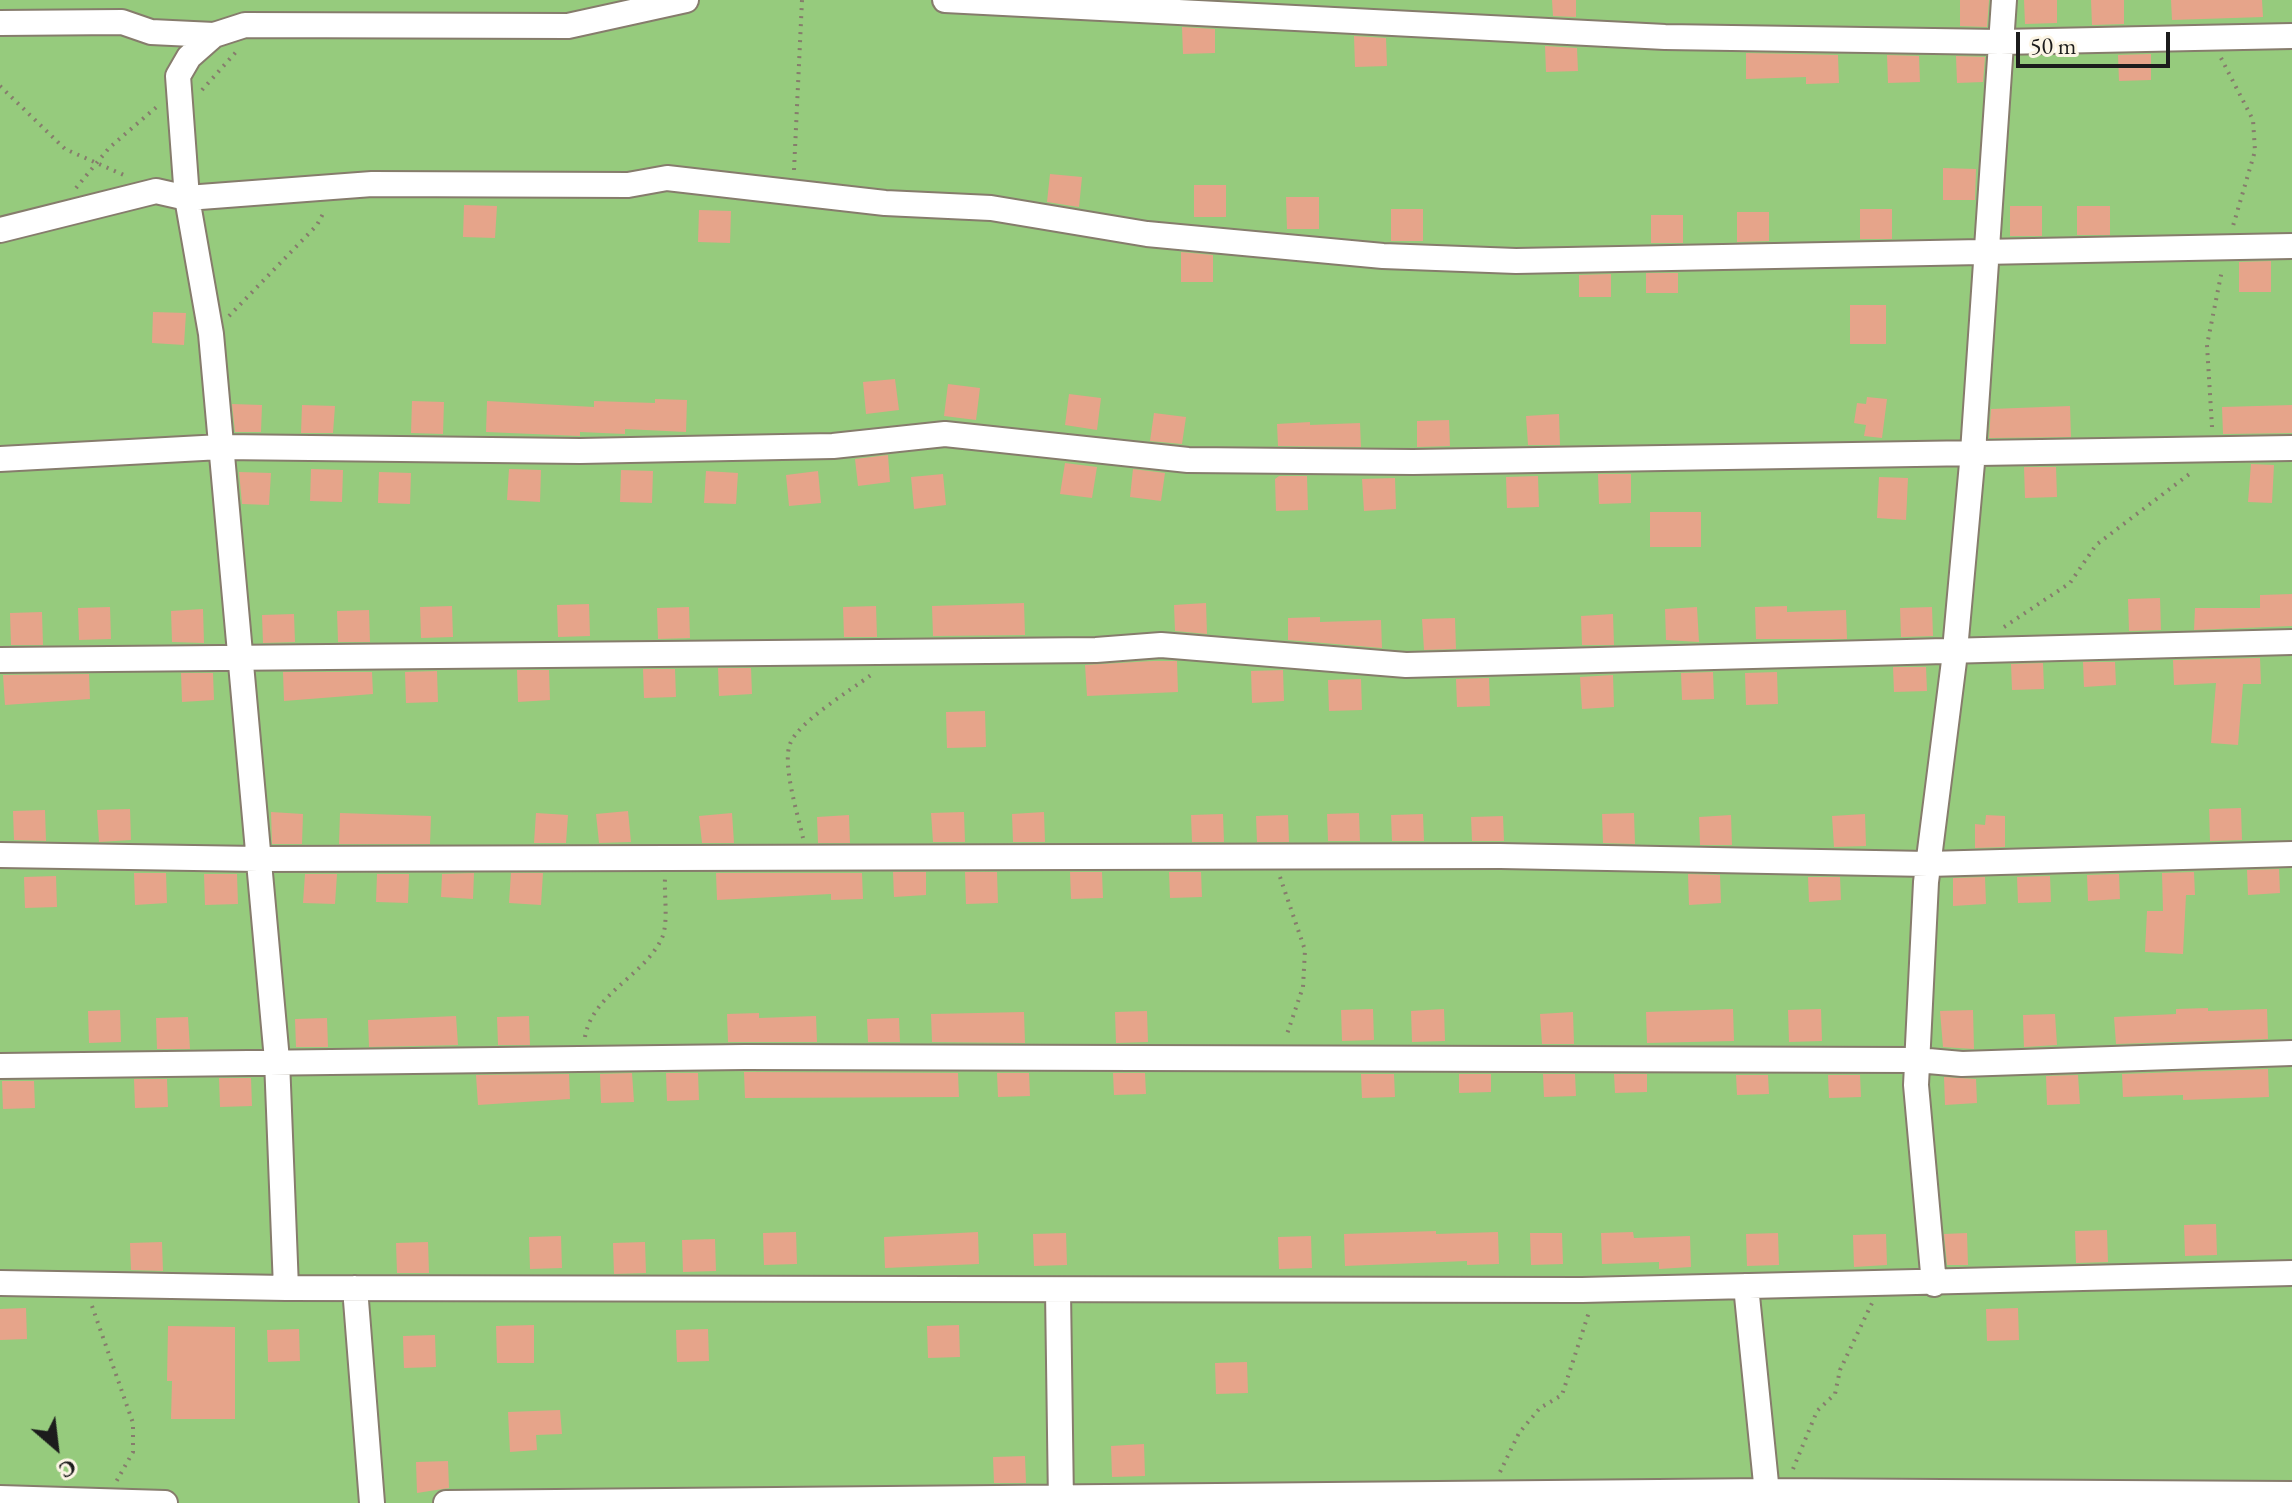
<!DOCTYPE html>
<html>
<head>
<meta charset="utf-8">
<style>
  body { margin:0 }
  #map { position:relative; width:2292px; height:1503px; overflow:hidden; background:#f1ddbc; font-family:"EB Garamond",serif }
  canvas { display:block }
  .north { position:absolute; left:16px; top:1407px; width:80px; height:80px; -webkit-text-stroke:6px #fcf5e5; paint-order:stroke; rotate:152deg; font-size:22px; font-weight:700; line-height:32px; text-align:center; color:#1c1c1c }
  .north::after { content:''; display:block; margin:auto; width:28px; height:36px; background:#1c1c1c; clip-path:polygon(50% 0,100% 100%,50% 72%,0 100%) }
  .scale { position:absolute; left:2016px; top:32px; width:154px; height:36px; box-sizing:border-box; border:4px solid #1c1c1c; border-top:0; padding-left:10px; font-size:24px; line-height:28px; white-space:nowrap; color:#1c1c1c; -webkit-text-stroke:6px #fcf5e5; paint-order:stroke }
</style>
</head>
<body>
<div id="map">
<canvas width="2292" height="1503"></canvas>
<div class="north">С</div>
<div class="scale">50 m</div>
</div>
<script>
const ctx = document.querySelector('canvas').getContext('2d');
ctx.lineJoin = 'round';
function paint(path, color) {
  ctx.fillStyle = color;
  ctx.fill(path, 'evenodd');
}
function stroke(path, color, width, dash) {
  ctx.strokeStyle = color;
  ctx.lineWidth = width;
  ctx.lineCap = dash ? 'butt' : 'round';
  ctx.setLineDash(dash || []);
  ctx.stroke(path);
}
paint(new Path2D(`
  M0 0H2292V1503H0Z`), '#96cb7d');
paint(new Path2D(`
  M1552 0H1576V17L1553 16Z
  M1960 0H1989L1987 27 1960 26Z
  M2024 0H2057V23L2025 24Z
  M2091 0H2124V24L2092 25Z
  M2171 0H2262L2263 17 2172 20Z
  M1182 27 1215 29V53L1183 54Z
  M1354 36 1386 38 1387 66 1355 67Z
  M1545 46 1577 48 1578 71 1546 72Z
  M1746 53 1838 55 1839 83 1806 84V77L1746 79Z
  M2151 54V80L2119 81 2118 55Z
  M1887 55 1919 56 1920 82 1888 83Z
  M1956 56 1985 57 1983 82 1957 83Z
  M1943 168 1976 169 1975 200H1943Z
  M1050 174 1082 177 1079 207 1047 202Z
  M1194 185H1226V217H1194Z
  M1286 197H1319V229H1287Z
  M464 205 497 206 495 238 463 237Z
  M2010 206H2042V236H2010Z
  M2077 206H2110V235H2077Z
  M1391 209H1423V241H1391Z
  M1860 209H1892V239H1860Z
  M699 210 731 211 730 243 698 242Z
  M1737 212H1769V241L1737 242Z
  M1651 215H1683V243H1651Z
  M1181 252 1213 255V282H1181Z
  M2271 261V292H2239V262Z
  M1646 273H1678V293H1646Z
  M1611 274V297H1579V275Z
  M1850 305H1886V344H1850Z
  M153 312 186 313 184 345 152 343Z
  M895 379 899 410 866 414 863 382Z
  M948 384 980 388 976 420 944 416Z
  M1069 394 1101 398 1097 430 1065 425Z
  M1867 397 1887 399 1882 438 1864 436 1866 425 1854 423 1857 403 1866 404Z
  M655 399 687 400 686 432 625 429V434L580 432V436L486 432 487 401 594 407V401L655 403Z
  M412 401 444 402 443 434 411 433Z
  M232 404 262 405 261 432H235Z
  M302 405 335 406 333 433H301Z
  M2292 405V433L2223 434 2222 407Z
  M2070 406 2071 437 1989 438 1991 409Z
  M1154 413 1186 417 1182 444 1150 441Z
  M1559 414 1560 445H1528L1526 416Z
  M1449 420 1450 446 1417 447V421Z
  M1310 422V425L1360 423 1361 447 1278 446 1277 424Z
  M888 455 890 482 858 486 855 459Z
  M1065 463 1097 467 1092 498 1060 494Z
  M2251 464 2274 465 2272 503 2248 502Z
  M2024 467H2056L2057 497 2025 498Z
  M311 469 343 470 342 502 310 501Z
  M509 469 541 470 540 502 507 500Z
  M1133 469 1165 473 1161 501 1130 497Z
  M621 470 653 471 652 503 620 502Z
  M706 471 738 473 736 504 704 503Z
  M818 471 821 503 789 506 786 475Z
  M239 472 271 473 269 505 242 504Z
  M379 472 411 473 410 504 378 503Z
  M943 474 946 505 914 509 911 477Z
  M1598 474H1631V503L1599 504Z
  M1279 476H1307L1308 510 1276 511 1275 479Z
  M1538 476 1539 507 1507 508 1506 477Z
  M1879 477 1908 478 1906 520 1877 518Z
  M1395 478 1396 509 1364 511 1362 479Z
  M1650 512H1701V547H1650Z
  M2292 594V626L2194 630 2195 608H2260V595Z
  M2160 598 2161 630 2129 631 2128 599Z
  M1024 603 1025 635 933 636 932 606Z
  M1206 603 1207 634 1175 631 1174 605Z
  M589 604 590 636 558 637 557 605Z
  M452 606 453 637 421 638 420 607Z
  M876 606 877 637H844L843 607Z
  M1787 606V612L1846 610 1847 639H1756L1755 607Z
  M110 607 111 639 79 640 78 608Z
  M689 607 690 638 658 639 657 608Z
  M1697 607 1699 642 1666 640 1665 609Z
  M1932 607 1933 636 1901 637 1900 608Z
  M203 609 204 643 172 642 171 611Z
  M369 610 370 642H338L337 611Z
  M42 612 43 645H11L10 613Z
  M294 614 295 642 263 643 262 615Z
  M1613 614 1614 645H1582L1581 616Z
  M1320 617V622L1381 620 1382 648 1288 640V618Z
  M1455 618 1456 649 1424 650 1422 619Z
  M2260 658 2261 684H2243L2238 745 2211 743 2216 683 2174 685 2173 660Z
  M1153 661H1177L1178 692 1087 696 1085 665Z
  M2083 662H2115L2116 685 2084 687Z
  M2043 663 2044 689 2012 690 2011 664Z
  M1893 667H1926L1927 691 1894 692Z
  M718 668H751L752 694 719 696Z
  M643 669H675L676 697 644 698Z
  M517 670H549L550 700 518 702Z
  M1283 670 1284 701 1252 703 1251 671Z
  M437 671 438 702 406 703 405 672Z
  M283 672H372L373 694 284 701Z
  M1713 672 1714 699 1682 700 1681 673Z
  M1777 672 1778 704 1746 705 1745 673Z
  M181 673H213L214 700 182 702Z
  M89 674 90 699 5 705 3 675Z
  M1613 675 1614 707 1582 709 1580 677Z
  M1489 678 1490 706 1457 707 1456 679Z
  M1361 679 1362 710 1329 711 1328 680Z
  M985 711 986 747 947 748 946 712Z
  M2241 808 2242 840 2210 841 2209 809Z
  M130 809 131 840 99 842 97 810Z
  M45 810 46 841 14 840 13 811Z
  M628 811 631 842 599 843 596 814Z
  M271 812 303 814 302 844H272Z
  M964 812 965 842H933L931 813Z
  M1044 812 1045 842H1013L1012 814Z
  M340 813 431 816 430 844H339Z
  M536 813 568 815 566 843H534Z
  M732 813 734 843H702L699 816Z
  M1359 813 1360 841H1328L1327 814Z
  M1634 813 1635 844 1603 843 1602 814Z
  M1223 814 1224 842H1192L1191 815Z
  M1423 814 1424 841H1392L1391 815Z
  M1865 814 1866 846 1834 847 1832 816Z
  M849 815 850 843H818L817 817Z
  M1288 815 1289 842H1257L1256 816Z
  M1731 815 1732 845H1700L1699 817Z
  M1986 815 2005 816V847L1975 848V824L1985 825Z
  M1503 816 1504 841H1472L1471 817Z
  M2279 869 2280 893 2248 895 2247 870Z
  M893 872H926V895L894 897Z
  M965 872H997L998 903 966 904Z
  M1070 872H1102L1103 898 1071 899Z
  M1169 872H1201L1202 897 1170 898Z
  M2194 872 2195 895H2186L2183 954 2145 952 2147 911H2163L2162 873Z
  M134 873H166L167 903 135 905Z
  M474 873 473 899 441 897 442 874Z
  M511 873H543L541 905 509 903Z
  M716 873H862L863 899 831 900V894L717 900Z
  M204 874H237L238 904 205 905Z
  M305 874H337L335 904 303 903Z
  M377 874H409L408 903 376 902Z
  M1688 874 1720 875 1721 903 1689 905Z
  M2119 874 2120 899 2088 901 2087 875Z
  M56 876 57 907 25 908 24 877Z
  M2050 876 2051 902 2018 903 2017 877Z
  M1808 877H1840L1841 900 1809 902Z
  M1985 877 1986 904 1953 906V878Z
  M2208 1008V1011L2267 1009 2268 1039 2116 1044 2114 1017 2176 1014V1009Z
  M1373 1009 1374 1040 1342 1041 1341 1010Z
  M1444 1009 1445 1041 1412 1042 1411 1011Z
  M1733 1009 1734 1041 1647 1043 1646 1012Z
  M1821 1009 1822 1041 1789 1042 1788 1010Z
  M120 1010 121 1042 89 1043 88 1011Z
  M1973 1010 1974 1049 1943 1047 1940 1011Z
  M1147 1011 1148 1042 1116 1043 1115 1012Z
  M1024 1012 1025 1043 932 1042 931 1014Z
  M1573 1012 1574 1044H1542L1540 1014Z
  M759 1013V1018L816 1016 817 1042H728L727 1014Z
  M2055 1014 2057 1045 2024 1047 2023 1015Z
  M456 1016 458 1045 369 1047 368 1020Z
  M529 1016 530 1045H498L497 1017Z
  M188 1017 190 1049H157L156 1018Z
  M327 1018 328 1047H296L295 1019Z
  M899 1018 900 1042H868L867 1019Z
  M2268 1069 2269 1097 2183 1100V1095L2123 1097 2122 1074Z
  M744 1072 958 1073 959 1097 745 1098Z
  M632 1073 634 1102 601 1103 600 1074Z
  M666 1073H698L699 1100 667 1101Z
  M997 1073H1029L1030 1096 998 1097Z
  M1113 1073H1145L1146 1094 1114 1095Z
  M569 1074 570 1099 478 1105 476 1075Z
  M1361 1074H1394L1395 1097 1362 1098Z
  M1459 1074H1491V1092L1459 1093Z
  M1543 1074H1575L1576 1096 1544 1097Z
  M1614 1074H1647V1092L1615 1093Z
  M1736 1075H1768L1769 1094 1737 1095Z
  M1828 1075H1860L1861 1097 1829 1098Z
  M2078 1075 2080 1104 2047 1105 2046 1076Z
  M1944 1077 1976 1079 1977 1103 1945 1105Z
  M219 1078H251L252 1106 220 1107Z
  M134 1079H167L168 1107 135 1108Z
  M2 1081H34L35 1108 3 1109Z
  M2216 1224 2217 1255 2185 1256 2184 1225Z
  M2107 1230 2108 1262 2076 1263 2075 1231Z
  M1436 1231V1234L1498 1232 1499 1264 1467 1265V1261L1345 1266 1344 1234Z
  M796 1232 797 1264 764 1265 763 1233Z
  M978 1232 979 1264 885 1268 884 1237Z
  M1633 1232 1634 1238 1690 1236 1691 1267 1659 1269V1262L1602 1264 1601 1233Z
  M1066 1233 1067 1265 1034 1266 1033 1234Z
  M1530 1233H1562L1563 1264 1531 1265Z
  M1778 1233 1779 1265 1747 1266 1746 1234Z
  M1967 1233 1968 1265H1947L1944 1234Z
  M1886 1234 1887 1265 1854 1267 1853 1235Z
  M561 1236 562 1268 530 1269 529 1237Z
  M1311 1236 1312 1268 1279 1269 1278 1237Z
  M715 1239 716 1271 683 1272 682 1240Z
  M162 1242 163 1271 131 1270 130 1243Z
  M428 1242 429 1273H397L396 1243Z
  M645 1242 646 1273 614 1274 613 1243Z
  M26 1308 27 1339 0 1340V1309Z
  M2018 1308 2019 1340 1987 1341 1986 1309Z
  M534 1325V1363H497L496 1326Z
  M959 1325 960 1357 928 1358 927 1326Z
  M168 1326 235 1327V1419H171L172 1381H167Z
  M299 1329 300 1361 268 1362 267 1330Z
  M708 1329 709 1361 677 1362 676 1330Z
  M435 1335 436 1367 404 1368 403 1336Z
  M1247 1362 1248 1393 1216 1394 1215 1363Z
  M560 1410 562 1434 536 1435 537 1450 510 1452 508 1412Z
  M1144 1444 1145 1476 1112 1477 1111 1446Z
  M1025 1456 1026 1483H994L993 1457Z
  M448 1461 449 1488 417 1493 416 1462Z`), '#e6a48a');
const street = new Path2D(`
  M945 0 1665 37 2000 42 2292 36
  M0 23 122 22 151 32 214 35
  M0 230 156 191 187 198 372 184 628 185 667 178 885 203 991 208 1147 234 1383 256 1516 261 2292 246
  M0 459 221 447 580 451 833 446 945 434 1188 460 1413 462 2292 448
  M0 660 1096 650 1161 645 1406 665 2292 642
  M0 855 258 859 1500 856 1928 864 2292 854
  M0 1066 745 1057 1917 1060 1962 1064 2292 1053
  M0 1283 286 1288 1582 1290 2292 1273
  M1934 1284 1916 1085 1926 882 1954 661 1973 452 2004 0
  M1746 1286 1768 1503
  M286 1288 277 1060 211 334 187 198 178 76 189 57 214 35 245 25 568 26 686 0
  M355 1288 372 1503
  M1058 1291 1061 1503
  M0 1498 165 1503
  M446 1503 1768 1491 2292 1494`);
stroke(street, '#867c6c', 28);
stroke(new Path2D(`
  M2221 58 2253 120 2255 151 2233 226
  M0 86 65 149 126 176
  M202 90 236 52
  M794 170 802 0
  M76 188 109 148 160 104
  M229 316 317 225 325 210
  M2212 427 2207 345 2222 270
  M2004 627 2070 583 2096 545 2192 472
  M803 838C798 815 782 765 790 744 798 722 851 690 871 675
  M1280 877 1305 950 1303 987 1286 1037
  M585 1037C592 995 643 976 661 940 669 925 664 896 665 878
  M92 1306 133 1423V1452L116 1482
  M1793 1469 1817 1411 1835 1394 1840 1370 1872 1303
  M1500 1472 1519 1433 1540 1408 1562 1395 1589 1312`), '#867c6c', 4, [2, 6]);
stroke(street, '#fff', 24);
</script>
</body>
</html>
